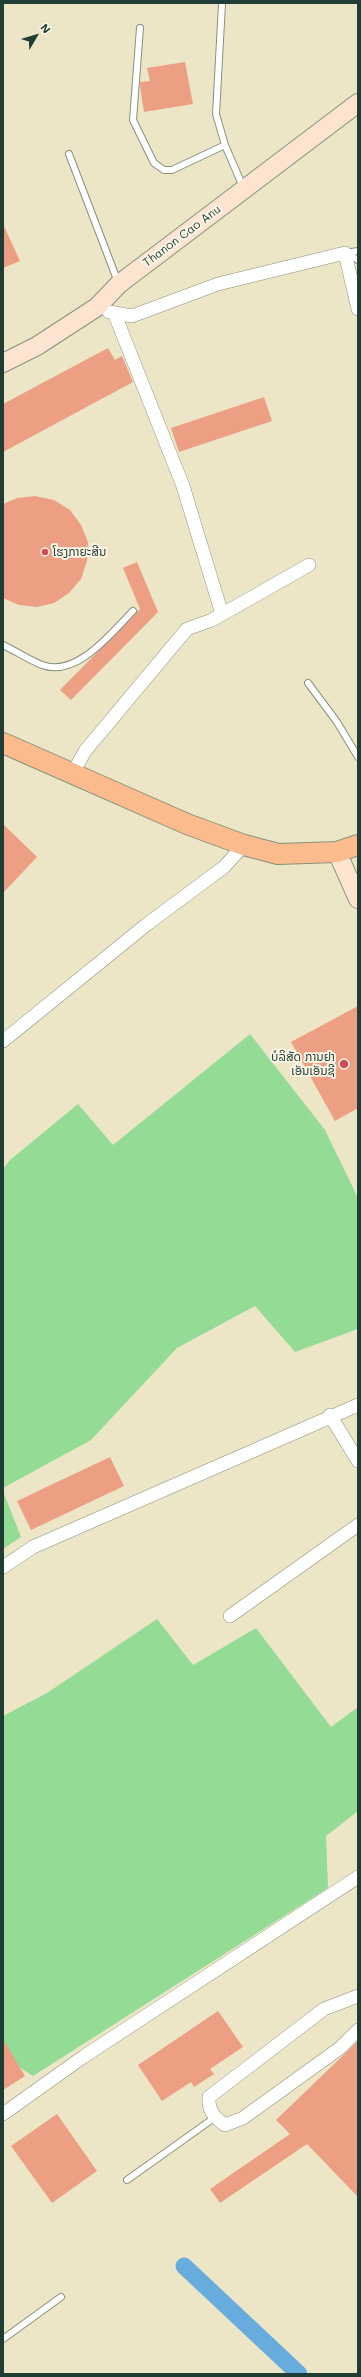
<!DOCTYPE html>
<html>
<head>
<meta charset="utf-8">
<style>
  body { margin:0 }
  #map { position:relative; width:361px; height:2377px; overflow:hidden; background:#ede6c6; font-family:Mali,sans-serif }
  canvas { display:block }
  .frame { position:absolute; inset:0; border:4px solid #1f3d34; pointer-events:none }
  .north { position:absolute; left:16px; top:16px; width:40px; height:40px; -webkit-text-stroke:3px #fcf5e5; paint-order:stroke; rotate:52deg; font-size:11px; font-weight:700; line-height:16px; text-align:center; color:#1f3d34 }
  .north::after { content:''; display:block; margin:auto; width:14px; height:18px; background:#1f3d34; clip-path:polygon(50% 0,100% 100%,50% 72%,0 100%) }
</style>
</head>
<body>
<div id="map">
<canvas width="361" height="2377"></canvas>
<div class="frame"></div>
<div class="north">N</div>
</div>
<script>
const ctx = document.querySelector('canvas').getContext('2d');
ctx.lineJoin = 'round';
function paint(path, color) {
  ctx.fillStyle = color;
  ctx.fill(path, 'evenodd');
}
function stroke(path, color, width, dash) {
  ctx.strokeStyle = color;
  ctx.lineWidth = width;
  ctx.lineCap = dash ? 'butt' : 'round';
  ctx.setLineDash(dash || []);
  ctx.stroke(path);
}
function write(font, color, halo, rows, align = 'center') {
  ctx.font = font + ' Mali,"Noto Sans Lao",sans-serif';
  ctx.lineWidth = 4;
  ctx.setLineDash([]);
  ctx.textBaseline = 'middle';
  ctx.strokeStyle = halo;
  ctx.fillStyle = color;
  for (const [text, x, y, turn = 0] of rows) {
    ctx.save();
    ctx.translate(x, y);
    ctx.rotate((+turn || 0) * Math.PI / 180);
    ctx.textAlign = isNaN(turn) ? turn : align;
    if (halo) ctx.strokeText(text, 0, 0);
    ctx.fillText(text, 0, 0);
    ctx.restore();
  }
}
paint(new Path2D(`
  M250 1034 325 1130 358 1198V1329L295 1352 255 1306 177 1348 91 1440 3 1488V1169L10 1160 78 1104 113 1145Z
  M3 1491 21 1537 3 1549Z
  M157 1619 193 1665 256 1628 331 1727 358 1707V1811L326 1836 328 1888 33 2076 3 2057V1716L47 1693Z`), '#94dc96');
stroke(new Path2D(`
  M184 2266 299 2374`), '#68acdd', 17);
paint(new Path2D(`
  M185 62 193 104 144 112 140 86V82L150 81 147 68Z
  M3 224 20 261 3 268Z
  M108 348 115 360 122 356 133 382 3 452V404Z
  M264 397 272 421 179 452 171 428Z
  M35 496 54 500 70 510 81 525 88 542 87 561 81 579 69 593 54 603 37 607 19 605 3 598V504L17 498Z
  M137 562 158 612 71 700 60 690 140 609 123 568Z
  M3 824 37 857 3 893Z
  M358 1006V1108L335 1121 291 1042Z
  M110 1457 124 1486 31 1530 17 1501Z
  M218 2011 243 2047 210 2069 214 2074 194 2087 191 2082 162 2101 138 2065Z
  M3 2039 25 2076 3 2090Z
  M358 2041V2197L307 2144 220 2203 210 2189 290 2134 276 2120Z
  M57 2114 97 2171 52 2203 11 2146Z`), '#ec9f82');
const lane = new Path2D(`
  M222 4 216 114 225 145 243 187
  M140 28 133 120 154 163 164 170H172L225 145
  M69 154 118 282
  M345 253 358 251
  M346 253 358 260
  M3 645C16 651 29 660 42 665 77 678 112 632 133 611
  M308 683 337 722 358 757
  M127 2180 214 2118
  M3 2339 61 2297`);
const street = new Path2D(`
  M109 312 132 316 218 284 345 253 358 309
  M115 315 183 486 222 614
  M72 775 85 751 187 629 212 620 309 565
  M3 1041 146 925 224 867 244 845
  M330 1415 358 1461
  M3 1567 33 1547 358 1405
  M230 1616 358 1525
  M358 1996 324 2009 209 2097C208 2111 214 2117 225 2125L243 2118 340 2048 358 2030
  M3 2114 83 2057 358 1877`);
const secondary = new Path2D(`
  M3 363 37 346 97 307 119 284 358 103
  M337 852 358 899`);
const primary = new Path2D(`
  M3 743 187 824 244 845 278 854 337 852 358 845`);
stroke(lane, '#86927d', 8);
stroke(street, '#86927d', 14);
stroke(secondary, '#86927d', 20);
stroke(primary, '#86927d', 22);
stroke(lane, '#fff', 6);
stroke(street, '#fff', 13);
stroke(secondary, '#fde4d1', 18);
stroke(primary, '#fbbb8c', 20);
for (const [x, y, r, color] of [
  [45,552,4,"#d1495b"],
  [344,1064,5,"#d1495b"]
]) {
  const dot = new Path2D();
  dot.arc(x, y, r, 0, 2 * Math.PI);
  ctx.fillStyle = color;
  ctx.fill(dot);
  stroke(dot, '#fcf5e5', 1.5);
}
write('12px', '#1f3d34', '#fcf5e5', [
  ["Thanon Cao Anu",182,236,-37]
]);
write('12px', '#1f3d34', '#fcf5e5', [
  ["ໂຮງກາຍະສີນ",53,552],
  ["ບໍລິສັດ ການຢາ",335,1057,"right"],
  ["ເອັນເອັນຊີ",335,1071,"right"]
], 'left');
</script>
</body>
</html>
